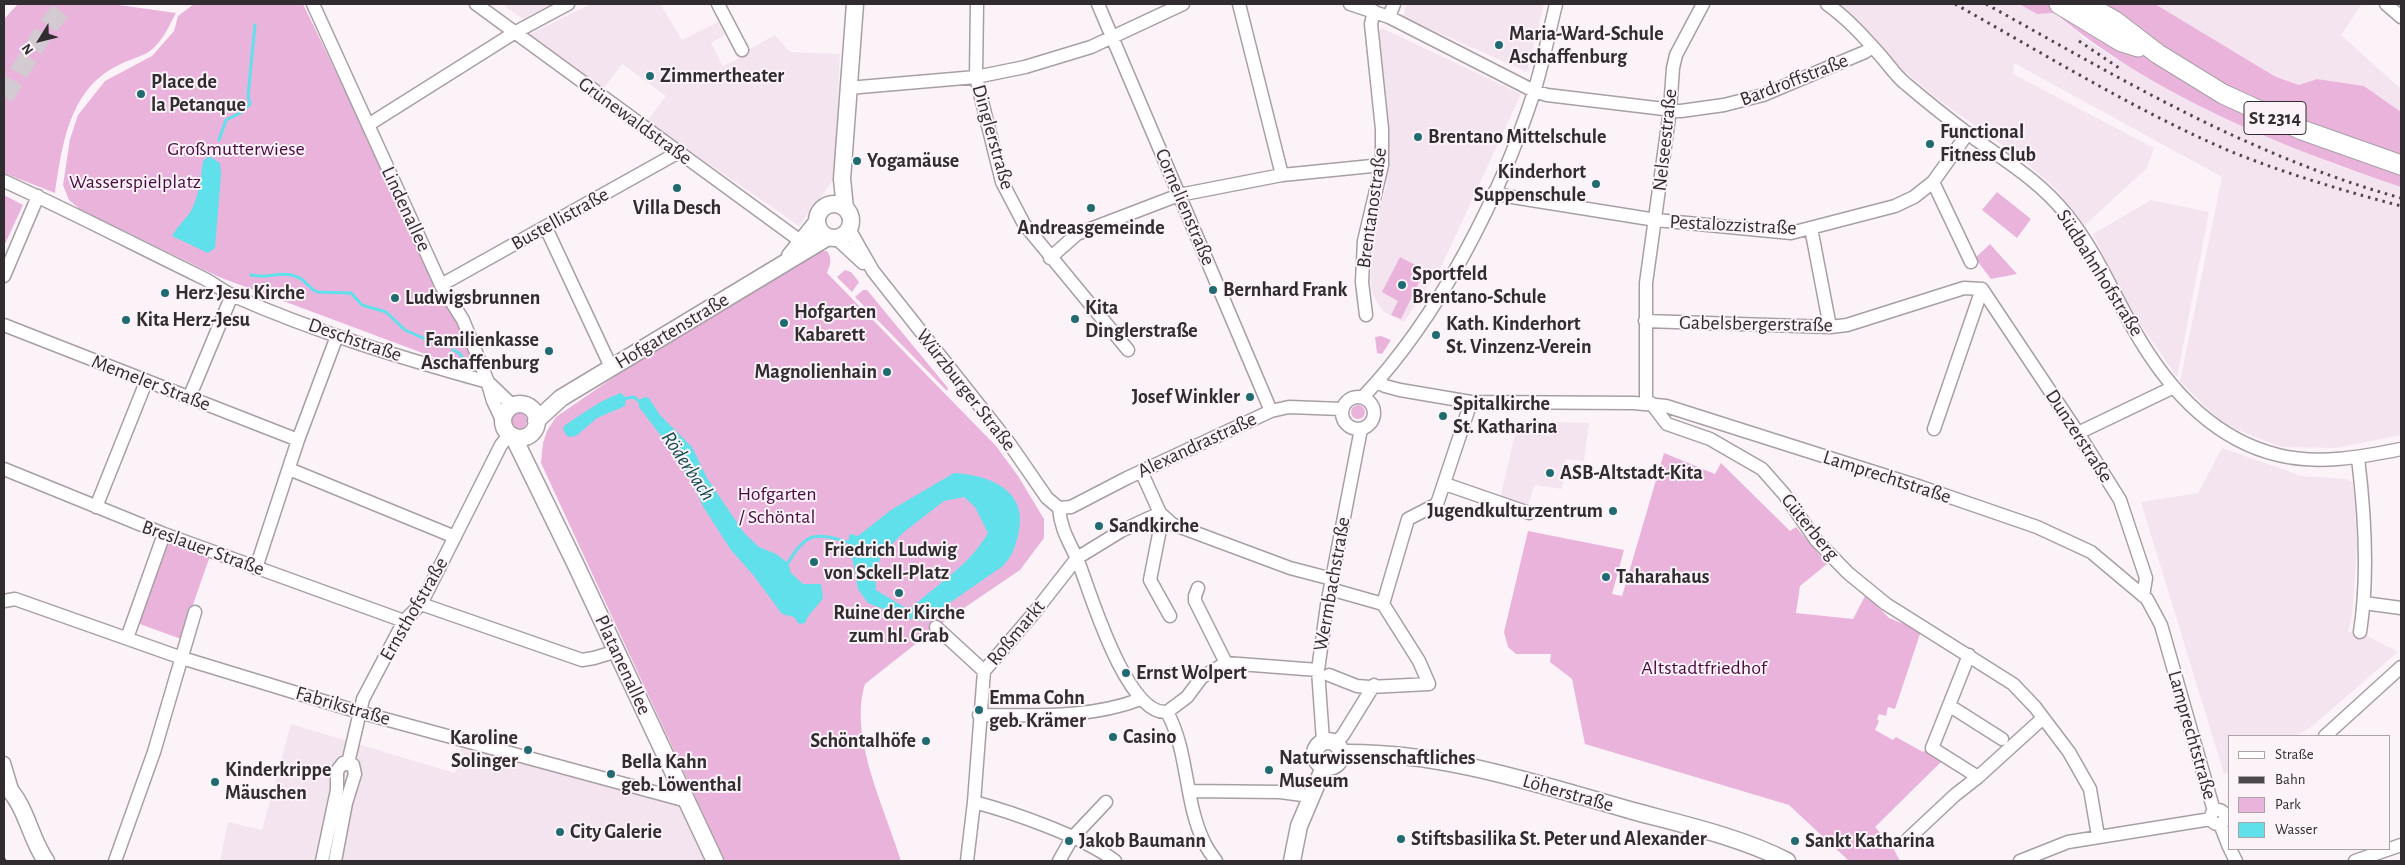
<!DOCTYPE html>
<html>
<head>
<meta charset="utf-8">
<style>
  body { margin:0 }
  #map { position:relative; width:2405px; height:865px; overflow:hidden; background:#fcf3f9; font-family:"Alegreya Sans",sans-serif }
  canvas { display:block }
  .frame { position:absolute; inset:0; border:5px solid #302c2f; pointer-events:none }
  .legend { position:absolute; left:2228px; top:735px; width:162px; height:115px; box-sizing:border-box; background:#fcf3f9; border:1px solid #aaa3a8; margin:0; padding:6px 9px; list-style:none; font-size:15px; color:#302c2f }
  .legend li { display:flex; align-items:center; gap:10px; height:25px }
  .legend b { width:25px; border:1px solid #aaa3a8 }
  .north { position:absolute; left:15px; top:15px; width:50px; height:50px; -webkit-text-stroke:4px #fcf3f9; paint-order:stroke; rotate:234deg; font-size:14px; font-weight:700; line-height:20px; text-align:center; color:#302c2f }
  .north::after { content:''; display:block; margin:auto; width:18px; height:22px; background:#302c2f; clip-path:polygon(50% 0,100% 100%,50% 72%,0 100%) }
</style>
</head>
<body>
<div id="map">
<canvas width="2405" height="865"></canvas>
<div class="frame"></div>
<ul class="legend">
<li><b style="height:6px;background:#fff"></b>Straße</li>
<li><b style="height:6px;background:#4c474a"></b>Bahn</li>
<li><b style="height:14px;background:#eab3dc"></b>Park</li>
<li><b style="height:14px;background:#5fe0eb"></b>Wasser</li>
</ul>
<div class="north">N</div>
</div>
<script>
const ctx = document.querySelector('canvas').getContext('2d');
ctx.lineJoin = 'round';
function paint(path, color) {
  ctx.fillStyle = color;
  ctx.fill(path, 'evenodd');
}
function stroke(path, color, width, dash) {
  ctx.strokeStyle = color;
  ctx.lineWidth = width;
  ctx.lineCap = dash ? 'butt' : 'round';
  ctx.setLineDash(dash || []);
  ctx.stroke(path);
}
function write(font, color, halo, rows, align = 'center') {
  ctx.font = font + ' "Alegreya Sans",sans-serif';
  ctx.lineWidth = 4;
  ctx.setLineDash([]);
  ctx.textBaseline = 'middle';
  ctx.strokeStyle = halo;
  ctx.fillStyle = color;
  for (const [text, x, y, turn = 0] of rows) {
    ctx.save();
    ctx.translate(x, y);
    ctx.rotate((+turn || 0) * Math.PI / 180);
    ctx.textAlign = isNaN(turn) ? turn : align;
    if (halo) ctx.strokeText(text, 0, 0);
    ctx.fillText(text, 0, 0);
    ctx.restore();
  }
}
paint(new Path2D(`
  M502 4H552L523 19Z
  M591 4H660L682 40 718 22 725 35 711 43 723 66 748 54 746 51 775 35 790 52 840 54 834 179 799 226 647 121 666 96 622 64 604 88 528 35Z
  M1406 4H1544L1527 72 1403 17Z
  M1837 4H2019L2037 14 2055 13 2085 39 2113 57 2184 97 2256 132 2341 167 2401 187V435L2336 448 2281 447 2223 424 2180 381 2222 177 2014 63 2013 74 2154 148 2147 168 2085 225 2056 189 2022 159 1936 98 1894 62Z
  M2155 4H2362L2341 35 2401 89V112L2364 86 2317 79 2299 85 2276 77Z
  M1382 28 1521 94 1441 267 1404 322 1384 312 1378 304 1372 292 1370 280 1377 217 1386 187 1387 175 1389 133 1379 33Z
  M2151 200 2209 212 2177 377 2124 300 2093 234Z
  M1518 421 1589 423 1584 461 1566 459 1562 489 1535 485 1527 508 1500 499Z
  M2222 448 2302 476 2346 479 2353 482 2357 545 2352 615 2348 632H2360L2398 652 2311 727 2296 736H2229V772L2224 774 2141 502 2198 493Z
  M291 724 455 773 463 735 678 794 708 861H220L228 822 262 830Z`), '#f4e4ef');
paint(new Path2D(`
  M18 4H112L176 13C169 26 161 45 147 53 137 58 125 61 115 67 69 91 62 146 55 193L4 173V19Z
  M194 4H303L476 361 474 367 468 370 219 277 81 210 69 200 63 185 70 139 78 115 105 81 152 56 174 31 178 16Z
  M2019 4H2155L2276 77 2299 85 2317 79 2364 86 2401 112V187C2280 146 2154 96 2055 13L2037 14Z
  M1997 192 2031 219 2017 238 1982 210Z
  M4 195 23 205 4 246Z
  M1990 244 2017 274 1991 279 1975 258Z
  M821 251H827C833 259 830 265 827 273L996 446 1018 476 1044 519V538L1020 570 942 623 865 684C848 737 886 810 901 861H725L541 463 543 443 547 431 556 417 617 375Z
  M1400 257 1425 270 1401 319 1391 315 1398 301 1382 292Z
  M845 270 851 272 859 282 852 292 837 277Z
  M863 290H867L948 388 947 391 855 297Z
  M1381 336 1391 340 1382 354 1377 353 1375 337Z
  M1351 412a7 7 0 1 1 14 0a7 7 0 1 1-14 0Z
  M511 421a8 8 0 1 1 16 0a8 8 0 1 1-16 0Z
  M1664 453 1715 474 1721 463 1790 531 1796 527 1827 564 1800 586 1796 613 1853 619 1866 594 1889 618 1921 631 1895 709 1888 707 1886 716 1879 714 1877 719 1879 721 1875 730 1893 740 1896 737 1923 752 1926 749 1943 760 1875 827 1892 846 1900 861H1849L1789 805 1585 744 1572 679 1550 662 1551 654H1516L1508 647 1504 632 1528 531 1624 550 1612 594 1622 596Z
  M168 541 210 556 181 639 137 623Z`), '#eab3dc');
paint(new Path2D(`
  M209 156 220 163 221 175 215 248 208 253 172 236C177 227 183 222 189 214 198 202 201 176 203 161Z
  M621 393 626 398 625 406 597 418 576 436 568 437 563 430 564 426C582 414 600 400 621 393Z
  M645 397 649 398 660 415 692 447 707 478 744 533 759 547 776 554 788 563 791 573 803 584H821L823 598C816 608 809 613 805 623L799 624 794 617 782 614 754 576 731 550 704 508 680 461 639 407V400Z
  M954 473C990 475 1030 491 1018 535 1015 548 1012 556 1003 566L929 617 919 621 906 618 868 603 858 589 852 556 846 549 850 534 858 536 891 510ZM964 497 975 507 988 533C969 566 936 585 909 610L876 590 875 575 881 555 904 532 944 501Z`), '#5fe0eb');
stroke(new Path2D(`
  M219 140 226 120 242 112 250 104 248 96 255 25
  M251 275C268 279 276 272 291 275 307 278 306 287 317 292L351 293 362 305 386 312 405 330 441 346
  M453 350 459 353 470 367
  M623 399 634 397 641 403
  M784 564 788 563C805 533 815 532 847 542`), '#5fe0eb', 3);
stroke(new Path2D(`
  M4 97 45 30 66 4`), '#d3cbd1', 19, [19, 9]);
const minor = new Path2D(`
  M313 4 441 285 463 320 488 382 513 406
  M476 4 795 237
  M718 4 742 50
  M977 4 976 77 1002 182 1024 224 1128 350
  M1098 4 1271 411
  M1239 4 1282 175
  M1350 4 1389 17 1534 91 1547 95 1681 111 1724 105 1763 95 1865 52 1873 47
  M1827 4C1847 18 1864 37 1880 55 1889 65 1896 76 1906 84 1926 101 1946 117 1967 133 2002 159 2038 179 2066 214 2094 248 2111 289 2133 328 2165 385 2212 439 2278 455 2318 465 2362 457 2401 449
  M2386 4 2401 17
  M1389 17 1394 4
  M848 88 976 77 1025 67 1091 47 1183 4
  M368 125 514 33 568 4
  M4 181C70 211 135 245 201 277 212 282 222 291 234 296 315 332 402 358 488 382
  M1933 182 1971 262
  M1495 191 1506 196 1656 220 1791 233 1895 206 1914 197 1933 182 1968 133
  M546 228 611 367
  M1811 228 1830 327
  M849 229 873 271 1009 443 1047 498 1059 508
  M836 238 863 263
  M1050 258 1077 234 1179 195 1282 175 1382 165
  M4 276 38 196
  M441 285 679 152
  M1982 289 2078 433 2120 500 2146 578 2143 596
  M1366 315 1362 282 1364 241 1382 165V129L1371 24 1374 11
  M1645 321 1830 327 1847 325 1964 288 1982 289
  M4 325 298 440
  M1378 382 1385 386 1400 390 1471 402 1634 403 1666 406 1921 487 2037 527 2091 552 2147 599 2161 625 2214 811
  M488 384 493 401 503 422
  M1342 413a16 16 0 1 1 32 0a16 16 0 1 1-32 0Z
  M1363 397C1439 317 1500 197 1534 92 1543 63 1549 33 1556 4
  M189 398 232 295
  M1646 403V283L1670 110 1673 68 1676 55 1703 4
  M1651 403 1667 424 1710 439 1762 469 1784 494 1816 540 1848 573 1886 604 2013 684 2035 707 2069 752 2090 789 2098 836
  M1934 429 1982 289
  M2078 433 2174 387
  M2358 458C2365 515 2369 575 2360 632
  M4 469 164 534 404 621
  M289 469 455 537
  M1141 471 1160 513 1161 524 1150 580 1170 616
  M1445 484 1529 513
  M96 507 146 382
  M1059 508 1071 507 1127 478 1271 411 1289 407 1342 409
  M1059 508C1061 534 1073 546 1081 569 1092 599 1128 716 1167 712
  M1160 513 1172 524 1290 568 1332 579
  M256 568 298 440 337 336
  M1198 588 1195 596V601L1226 663
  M4 601 15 599 182 658 359 712 687 801
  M2364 603 2401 608
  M421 604 582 660 594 658 617 651
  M1383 604 1408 519 1437 504 1471 402
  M936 627 984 671
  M127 638 164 534
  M1969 655 1932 748 1978 777 2043 718
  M1329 675 1357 686 1370 687 1429 684 1419 661 1383 604 1330 589
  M1950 706 2002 739
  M1167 712 1187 697 1202 677 1226 663 1318 670
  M1167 712C1189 752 1184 801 1204 842 1207 849 1212 855 1216 861
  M979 715C1034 715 1089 719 1141 699
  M2325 736 2401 667
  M1323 741 1318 670 1327 605 1361 429
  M1336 743 1343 735 1374 685
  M4 763 13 793
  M348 763 363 699 404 621 421 604 501 445 510 434
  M1190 791 1280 792 1310 796
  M974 802C1012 812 1084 837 1115 861
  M2211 817a7 7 0 1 1 14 0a7 7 0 1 1-14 0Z
  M2220 824 2229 847
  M1908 839 1955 795 1978 777
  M2230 849 2236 861
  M115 861 154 752 195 612
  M322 861 337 790V771L343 763 353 765 355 774 346 803 335 861
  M967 861 974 802 984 671 1034 613 1077 558 1121 531 1160 513
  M1059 861 1072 838 1106 802
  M2020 861 2068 842 2211 819
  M2355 861 2401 845`);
const major = new Path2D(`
  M817 221a17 17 0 1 1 34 0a17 17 0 1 1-34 0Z
  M845 208 842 179 855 4
  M790 256 817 222
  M503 421a17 17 0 1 1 34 0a17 17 0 1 1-34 0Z
  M536 421 561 398 828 237
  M513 436 575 563 715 861
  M1315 754a13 13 0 1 1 26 0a13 13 0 1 1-26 0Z
  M1341 753C1441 751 1538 784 1633 811 1685 825 1740 837 1787 861
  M4 784C27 805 29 837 46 861
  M1292 861 1299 826 1324 767`);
const highway = new Path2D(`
  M2059 4 2122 42 2138 47
  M2085 4 2115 21 2158 54 2223 94 2302 130 2401 165`);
stroke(minor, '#a79fa5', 15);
stroke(major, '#a79fa5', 19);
stroke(highway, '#a79fa5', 21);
stroke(minor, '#fff', 12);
stroke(major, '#fff', 16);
stroke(highway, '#fff', 19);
stroke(new Path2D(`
  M1955 4C2046 55 2136 111 2232 152 2287 174 2344 191 2401 206
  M1986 4C2123 80 2249 156 2401 198
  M2079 41 2119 68
  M4 859 5 861`), '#4c474a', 3, [2.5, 5]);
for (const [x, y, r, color] of [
  [1499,45,5,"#1f6b71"],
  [650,76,5,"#1f6b71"],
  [141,94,5,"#1f6b71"],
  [1418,137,5,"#1f6b71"],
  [1930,144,5,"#1f6b71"],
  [857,161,5,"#1f6b71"],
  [1596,184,5,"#1f6b71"],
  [677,188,5,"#1f6b71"],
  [1091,208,5,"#1f6b71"],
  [1402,285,5,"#1f6b71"],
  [1213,290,5,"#1f6b71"],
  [165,293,5,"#1f6b71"],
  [395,298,5,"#1f6b71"],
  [1075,319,5,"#1f6b71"],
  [126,320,5,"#1f6b71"],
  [784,323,5,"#1f6b71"],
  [1436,335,5,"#1f6b71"],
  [549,351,5,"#1f6b71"],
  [887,372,5,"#1f6b71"],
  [1250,397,5,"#1f6b71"],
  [1443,416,5,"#1f6b71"],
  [1550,473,5,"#1f6b71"],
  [1613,511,5,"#1f6b71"],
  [1099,526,5,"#1f6b71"],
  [814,562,5,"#1f6b71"],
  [1606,577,5,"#1f6b71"],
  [899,593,5,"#1f6b71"],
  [1126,673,5,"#1f6b71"],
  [979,710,5,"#1f6b71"],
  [1113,737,5,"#1f6b71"],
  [926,741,5,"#1f6b71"],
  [528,750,5,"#1f6b71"],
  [1269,770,5,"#1f6b71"],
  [611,774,5,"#1f6b71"],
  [215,782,5,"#1f6b71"],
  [560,832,5,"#1f6b71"],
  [1401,839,5,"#1f6b71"],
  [1069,841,5,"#1f6b71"],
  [1795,841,5,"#1f6b71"]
]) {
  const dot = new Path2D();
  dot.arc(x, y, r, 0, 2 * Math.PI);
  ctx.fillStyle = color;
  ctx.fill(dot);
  stroke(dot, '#fcf3f9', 2);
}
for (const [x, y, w] of [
  [2275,118,62]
]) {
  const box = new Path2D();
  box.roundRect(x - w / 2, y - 16.5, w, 33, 4);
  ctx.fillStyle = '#fcf3f9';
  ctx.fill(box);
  stroke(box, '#302c2f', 1);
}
write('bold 19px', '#302c2f', null, [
  ["St 2314",2275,118]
]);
write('bold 20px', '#302c2f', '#fcf3f9', [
  ["Maria-Ward-Schule",1509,34],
  ["Aschaffenburg",1509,57],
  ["Zimmertheater",660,76],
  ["Place de",151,82],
  ["la Petanque",151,105],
  ["Functional",1940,132],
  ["Fitness Club",1940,155],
  ["Brentano Mittelschule",1428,137],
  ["Yogamäuse",867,161],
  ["Kinderhort",1586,172,"right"],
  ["Suppenschule",1586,195,"right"],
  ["Villa Desch",677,208,"center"],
  ["Andreasgemeinde",1091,228,"center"],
  ["Sportfeld",1412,274],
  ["Brentano-Schule",1412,297],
  ["Bernhard Frank",1223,290],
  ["Herz Jesu Kirche",175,293],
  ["Ludwigsbrunnen",405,298],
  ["Kita",1085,308],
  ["Dinglerstraße",1085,331],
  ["Hofgarten",794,312],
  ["Kabarett",794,335],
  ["Kita Herz-Jesu",136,320],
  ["Kath. Kinderhort",1446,324],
  ["St. Vinzenz-Verein",1446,347],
  ["Familienkasse",539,340,"right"],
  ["Aschaffenburg",539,363,"right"],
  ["Magnolienhain",877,372,"right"],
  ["Josef Winkler",1240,397,"right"],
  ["Spitalkirche",1453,404],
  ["St. Katharina",1453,427],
  ["ASB-Altstadt-Kita",1560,473],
  ["Jugendkulturzentrum",1603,511,"right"],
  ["Sandkirche",1109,526],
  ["Friedrich Ludwig",824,550],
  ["von Sckell-Platz",824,573],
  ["Taharahaus",1616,577],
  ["Ruine der Kirche",899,613,"center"],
  ["zum hl. Grab",899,636,"center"],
  ["Ernst Wolpert",1136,673],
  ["Emma Cohn",989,698],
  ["geb. Krämer",989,721],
  ["Casino",1123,737],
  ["Karoline",518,738,"right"],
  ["Solinger",518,761,"right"],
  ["Schöntalhöfe",916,741,"right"],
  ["Naturwissenschaftliches",1279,758],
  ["Museum",1279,781],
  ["Bella Kahn",621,762],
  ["geb. Löwenthal",621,785],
  ["Kinderkrippe",225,770],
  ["Mäuschen",225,793],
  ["City Galerie",570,832],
  ["Stiftsbasilika St. Peter und Alexander",1411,839],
  ["Jakob Baumann",1079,841],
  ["Sankt Katharina",1805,841]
], 'left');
write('20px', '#302c2f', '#fcf3f9', [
  ["Bardroffstraße",1794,80,-21],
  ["Grünewaldstraße",635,121,36],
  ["Dinglerstraße",993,137,74],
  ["Nelseestraße",1665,140,-84],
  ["Cornelienstraße",1185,207,67],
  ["Brentanostraße",1372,208,-82],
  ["Lindenallee",406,209,65],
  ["Bustellistraße",560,219,-29],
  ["Pestalozzistraße",1733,225,3],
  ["Südbahnhofstraße",2100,273,58],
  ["Gabelsbergerstraße",1756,324,1],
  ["Hofgartenstraße",672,331,-31],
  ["Deschstraße",355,340,19],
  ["Memeler Straße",151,383,21],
  ["Würzburger Straße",966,390,52],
  ["Dunzerstraße",2079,436,57],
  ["Alexandrastraße",1197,445,-25],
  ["Lamprechtstraße",1887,477,18],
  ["Güterberg",1810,527,51],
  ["Breslauer Straße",203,548,20],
  ["Wermbachstraße",1332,584,-80],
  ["Ernsthofstraße",414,609,-60],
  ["Roßmarkt",1016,633,-50],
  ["Platanenallee",623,665,65],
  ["Fabrikstraße",343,706,16],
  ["Lamprechtstraße",2192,735,74],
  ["Löherstraße",1568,793,16]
]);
write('20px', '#4b0941', '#fcf3f9', [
  ["Großmutterwiese",236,149],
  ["Wasserspielplatz",135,182],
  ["Hofgarten",777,494],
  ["/ Schöntal",777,517],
  ["Altstadtfriedhof",1704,668]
]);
write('italic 21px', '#144d52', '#fcf3f9', [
  ["Röderbach",688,466,56]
]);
</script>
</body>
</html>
